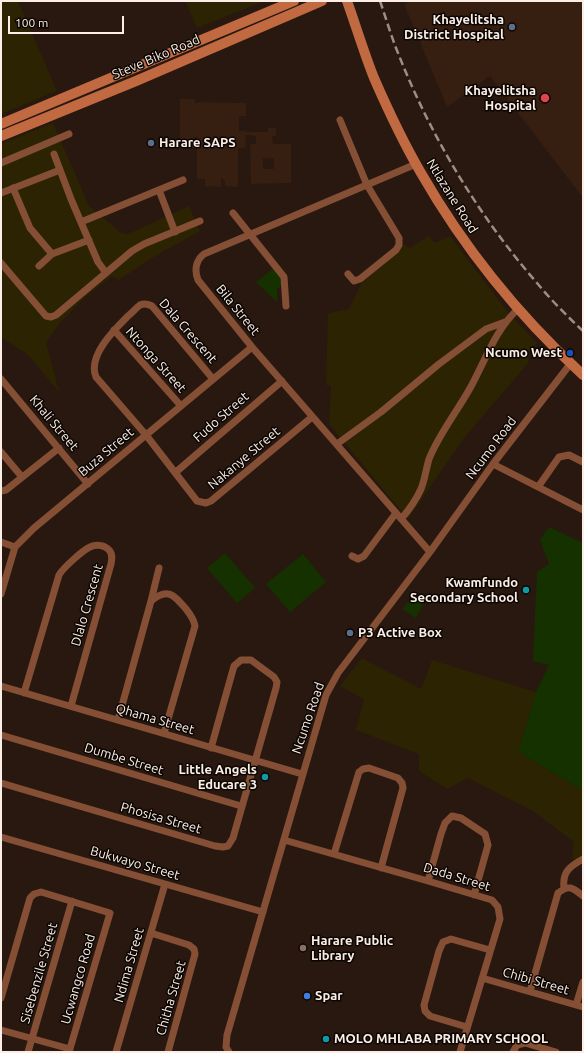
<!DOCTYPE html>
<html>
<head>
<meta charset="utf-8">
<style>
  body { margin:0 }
  #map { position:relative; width:584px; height:1053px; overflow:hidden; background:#29180f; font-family:Ubuntu,sans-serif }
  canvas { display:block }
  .frame { position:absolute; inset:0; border:2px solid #fbeee7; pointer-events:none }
  .scale { position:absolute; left:8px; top:16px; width:116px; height:18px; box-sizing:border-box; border:2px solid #fbeee7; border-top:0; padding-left:5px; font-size:12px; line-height:14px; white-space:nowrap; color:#fbeee7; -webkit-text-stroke:3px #0c0603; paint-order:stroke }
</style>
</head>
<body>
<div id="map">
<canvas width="584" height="1053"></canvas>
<div class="frame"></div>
<div class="scale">100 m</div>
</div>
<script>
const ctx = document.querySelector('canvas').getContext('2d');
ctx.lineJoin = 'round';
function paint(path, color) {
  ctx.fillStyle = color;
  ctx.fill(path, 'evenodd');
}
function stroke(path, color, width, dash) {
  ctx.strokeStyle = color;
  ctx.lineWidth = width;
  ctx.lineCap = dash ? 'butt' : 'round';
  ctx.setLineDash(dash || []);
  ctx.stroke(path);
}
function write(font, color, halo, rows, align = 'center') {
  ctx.font = font + ' Ubuntu,sans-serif';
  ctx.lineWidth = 3;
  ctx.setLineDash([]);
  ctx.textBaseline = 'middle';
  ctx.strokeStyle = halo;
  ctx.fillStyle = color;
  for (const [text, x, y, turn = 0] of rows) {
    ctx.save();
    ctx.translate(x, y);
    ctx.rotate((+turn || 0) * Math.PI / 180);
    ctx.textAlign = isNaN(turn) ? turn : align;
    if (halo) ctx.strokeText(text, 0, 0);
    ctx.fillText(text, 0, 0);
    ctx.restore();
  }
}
paint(new Path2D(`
  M410 1H583V198L490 76 447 107 404 4Z
  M180 99H195V103H198V102L246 103V116H239V131H245L246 132H268V128H276V136H272L273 144H291V183L251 184 250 144H256V136L246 135 245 148H238V187L225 186V180L221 179V187L205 186V179H197V137H194V146L180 145ZM263 158H274V169H263Z`), '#361e11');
paint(new Path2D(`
  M274 268 283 279V285L277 289V302L256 282Z
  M549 527 583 543V791L518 752 536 692 549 665 533 661 537 572 549 564 540 540Z
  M225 553 255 588 237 603 207 568Z
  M303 554 326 582 290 612 266 584Z
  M416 593 426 599 416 618 402 609Z`), '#153100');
paint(new Path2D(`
  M3 1H18L57 91 1 114V3Z
  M185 1H265L197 28Z
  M53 123 89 206 121 233 128 234 189 206 200 231 155 256 119 280 112 276 85 297 60 323 46 343 59 392 28 355 1 337V144Z
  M429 236 434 243 442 240 450 236 510 315 537 343 528 353 529 362 464 438 408 519 329 424 331 385H326L328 313 349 309 362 282 398 252 402 244 410 248Z
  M362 658 421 689 432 660 536 692 518 752 583 791V863L572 858 574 842 533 811 468 778 447 789 419 771V754L356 730 364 699 340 686Z`), '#2c2303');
stroke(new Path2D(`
  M340 120 367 185 399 238V245L396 250 360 279 354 281 348 274
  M54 154 71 199 98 262 106 273
  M1 163 69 134
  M416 164 204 254C196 260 194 270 198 280L252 347 430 552
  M13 188 30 228 52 254 89 240
  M159 190 175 232
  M1 193 60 170
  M233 213 284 277 286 306
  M81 222 183 180
  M1 263 46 316 51 317 56 315 132 251 144 244 200 221
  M39 266 52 254
  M114 330 181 406
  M1 379 88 484
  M213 379 152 306C148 304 144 303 140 305 136 308 132 313 128 316 115 329 87 356 96 377L146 435 197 501 206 503 211 501 312 417
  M337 444 381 412 439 364 486 329 505 322
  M1 452 22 477
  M493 464 583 510
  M176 472 282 381
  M538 487 559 457 569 455 583 462
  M1 491 6 490 59 448
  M401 519C409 510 416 500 421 489 425 479 426 469 429 459 439 434 456 413 469 390 485 362 494 331 518 309
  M1 542 15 547
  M352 556 358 559 364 556 396 513
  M1 594 15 547 34 528 252 347
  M151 601 159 568
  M1 686 302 774
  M24 693 59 575C63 568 83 550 90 547 96 544 104 545 108 549 113 553 112 559 111 564L71 706
  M118 720 151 601C168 587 174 595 186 609 190 614 194 619 195 626L164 733
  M1 735 241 806
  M1 783 215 846 223 847 228 846 233 838 276 688 277 682 274 677 251 660H241L234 666 211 748
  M1 837 263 912
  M284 840 428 881 492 900 498 907 500 919 460 1052
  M334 854 359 772 363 769 369 768 398 778 402 783 403 788 381 868
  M428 881 441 834 445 823 452 816 461 818 485 834 488 845 474 895
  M564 888C562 872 570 866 583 859
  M151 933 189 945 194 949 195 954 168 1052
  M482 978 583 1007
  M530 991 558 893C570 884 573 888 583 896
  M1 998 30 898 34 894 41 892 110 913 69 1052
  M576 1005 583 982
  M467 1027 430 1016 425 1011 424 1005 439 951 443 942 451 939 490 950
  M1 1030 70 1049
  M28 1052 72 901
  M116 1052 165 884
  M229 1052 226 1047 227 1035 326 695 338 673 430 552 493 464 571 363
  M513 1052 517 1045 525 1043 556 1052`), '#854f36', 7);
stroke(new Path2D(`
  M347 1C356 26 364 53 374 78 388 110 403 142 421 173 464 248 519 316 583 375
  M1 124 294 1
  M1 136 136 81 322 1`), '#c16940', 10);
stroke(new Path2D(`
  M380 1C386 18 391 36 398 53 431 137 478 215 537 283 551 300 567 316 583 331`), '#9c8d85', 2.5, [8, 4]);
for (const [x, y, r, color] of [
  [512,27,4,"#5c6f8a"],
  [545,98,5,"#e0444e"],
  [151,143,4,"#5c6f8a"],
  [570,353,4,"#1a4fb4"],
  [526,590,4,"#0f9aa8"],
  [350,633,4,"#5c6f8a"],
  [265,777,4,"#0f9aa8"],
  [303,948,4,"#8d6e63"],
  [307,996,4,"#3f7fe0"],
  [326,1039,4,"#0f9aa8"]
]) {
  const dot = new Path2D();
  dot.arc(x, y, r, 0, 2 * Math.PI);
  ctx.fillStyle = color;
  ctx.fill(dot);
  stroke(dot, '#0c0603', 1.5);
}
write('bold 13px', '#fbeee7', '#0c0603', [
  ["Khayelitsha",504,20],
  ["District Hospital",504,35],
  ["Khayelitsha",536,91],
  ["Hospital",536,106],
  ["Harare SAPS",159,143,"left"],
  ["Ncumo West",562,353],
  ["Kwamfundo",518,583],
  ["Secondary School",518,598],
  ["P3 Active Box",358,633,"left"],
  ["Little Angels",257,770],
  ["Educare 3",257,785],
  ["Harare Public",311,941,"left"],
  ["Library",311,956,"left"],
  ["Spar",315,996,"left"],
  ["MOLO MHLABA PRIMARY SCHOOL",334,1039,"left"]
], 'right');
write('13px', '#fbeee7', '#0c0603', [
  ["Steve Biko Road",156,57,-23],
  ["Ntlazane Road",452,196,58],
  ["Bila Street",238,310,51],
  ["Dala Crescent",188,331,49],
  ["Ntonga Street",156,360,48],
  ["Fudo Street",221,417,-41],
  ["Khali Street",54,423,50],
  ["Ncumo Road",491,448,-53],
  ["Buza Street",106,452,-40],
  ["Nakanye Street",244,458,-40],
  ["Dlalo Crescent",87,605,-74],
  ["Ncumo Road",308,718,-71],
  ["Qhama Street",155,719,16],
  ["Dumbe Street",124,759,17],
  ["Phosisa Street",161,818,16],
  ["Bukwayo Street",135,863,16],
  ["Dada Street",457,877,17],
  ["Ndima Street",129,965,-74],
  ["Sisebenzile Street",39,973,-74],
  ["Ucwangco Road",78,979,-74],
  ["Chibi Street",536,981,16],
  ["Chitha Street",171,998,-74]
]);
</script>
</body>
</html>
